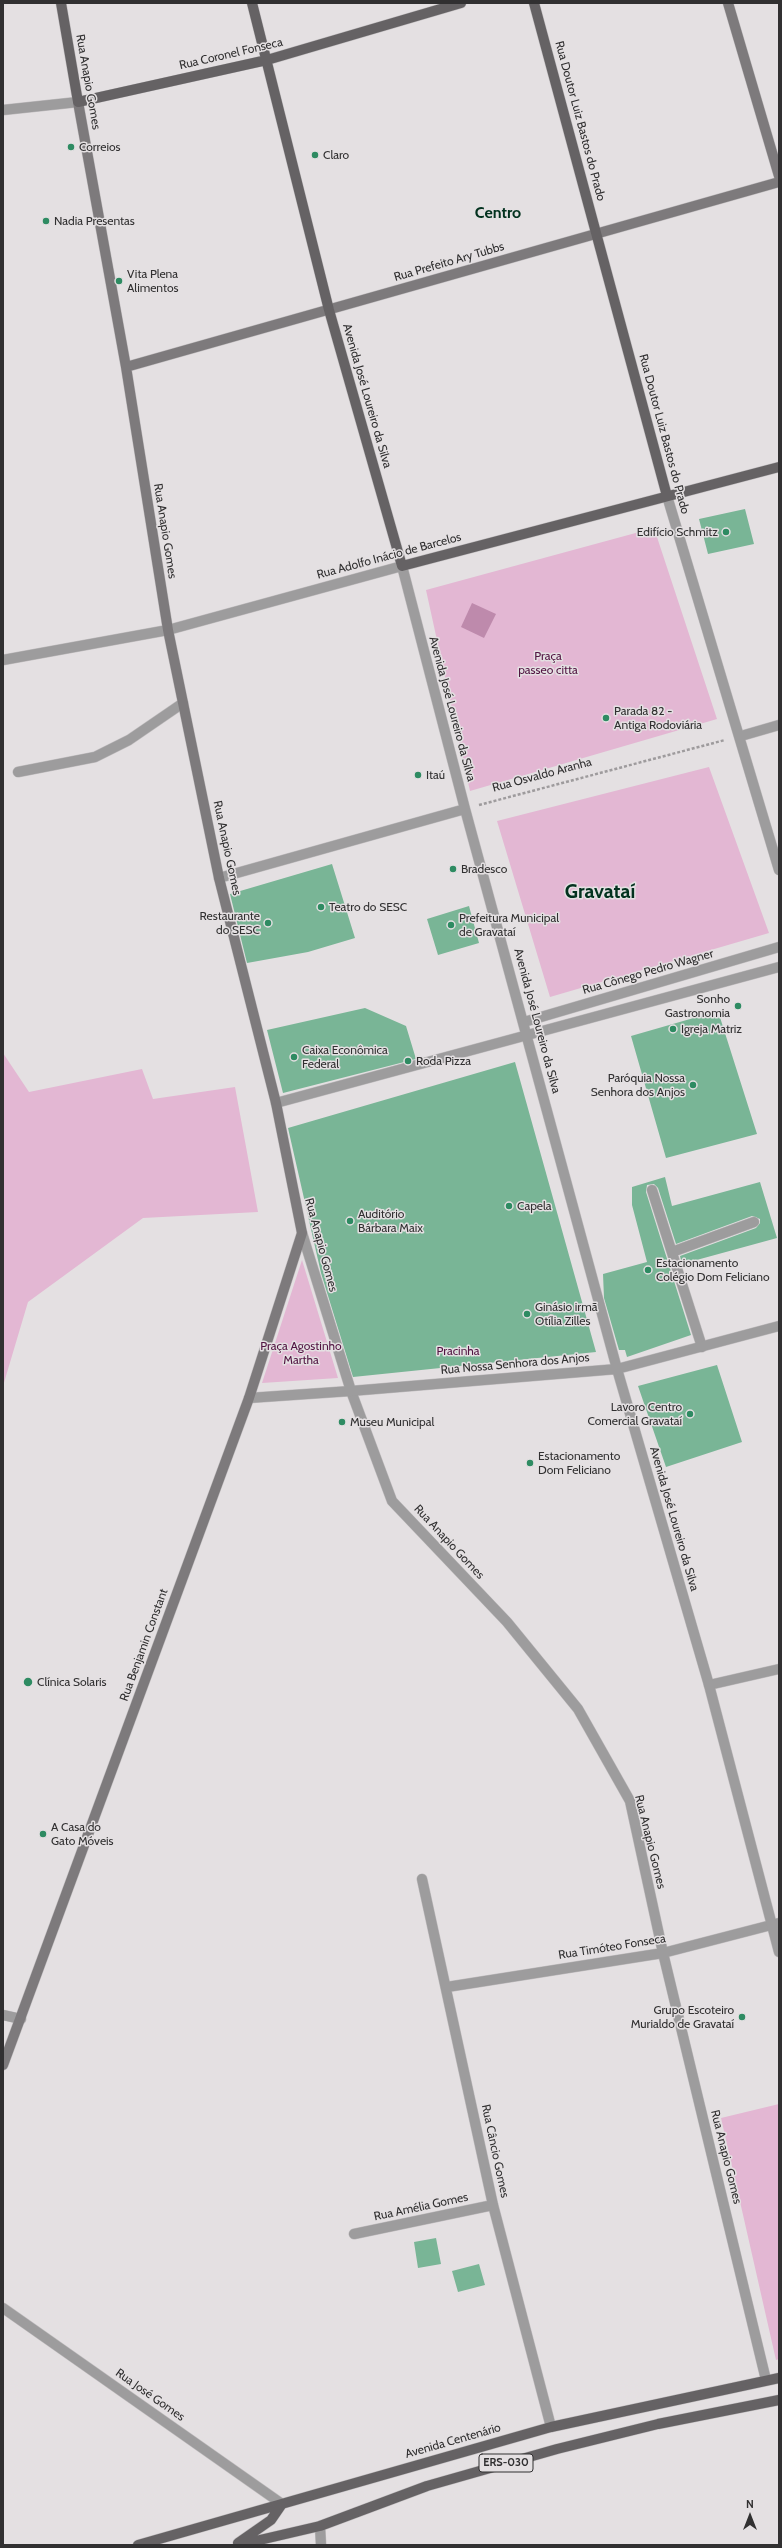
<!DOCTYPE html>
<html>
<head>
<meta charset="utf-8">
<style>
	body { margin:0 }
	#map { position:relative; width:782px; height:2548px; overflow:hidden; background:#e4e0e2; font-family:Cabin,sans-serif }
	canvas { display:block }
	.frame { position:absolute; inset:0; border:4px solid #313031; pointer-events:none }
	.north { position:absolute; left:730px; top:2496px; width:40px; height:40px; -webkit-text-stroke:3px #e4e0e2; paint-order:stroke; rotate:0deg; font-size:11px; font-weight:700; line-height:16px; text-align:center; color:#313031 }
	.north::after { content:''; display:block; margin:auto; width:14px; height:18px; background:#313031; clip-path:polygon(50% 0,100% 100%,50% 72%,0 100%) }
</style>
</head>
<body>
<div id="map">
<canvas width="782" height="2548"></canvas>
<div class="frame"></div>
<div class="north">N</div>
</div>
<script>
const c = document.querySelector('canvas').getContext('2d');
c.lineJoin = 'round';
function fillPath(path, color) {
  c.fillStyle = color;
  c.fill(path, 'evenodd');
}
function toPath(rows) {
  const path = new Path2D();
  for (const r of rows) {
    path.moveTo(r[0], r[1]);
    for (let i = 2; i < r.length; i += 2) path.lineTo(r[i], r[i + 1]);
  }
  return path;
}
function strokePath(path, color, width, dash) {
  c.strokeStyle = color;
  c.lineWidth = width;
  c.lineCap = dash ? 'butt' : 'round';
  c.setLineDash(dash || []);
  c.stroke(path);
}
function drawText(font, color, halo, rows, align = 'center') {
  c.font = font + ' Cabin,sans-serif';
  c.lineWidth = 3;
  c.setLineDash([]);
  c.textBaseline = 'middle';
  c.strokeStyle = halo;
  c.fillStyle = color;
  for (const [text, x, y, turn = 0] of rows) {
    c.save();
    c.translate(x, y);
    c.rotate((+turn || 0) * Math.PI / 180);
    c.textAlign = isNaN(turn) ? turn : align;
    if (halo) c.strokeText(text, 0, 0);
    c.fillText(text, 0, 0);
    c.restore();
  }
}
const green = toPath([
	[654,528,717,719,470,791,426,590],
	[709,767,769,933,550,997,497,821],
	[3,1053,29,1092,142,1069,153,1099,235,1087,258,1212,143,1218,28,1302,3,1386],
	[302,1260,338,1378,262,1383],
	[779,2104,779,2359,776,2360,721,2118]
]);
const water = toPath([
	[472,603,496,614,484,638,461,627]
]);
const building = toPath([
	[745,509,754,544,708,554,699,519],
	[332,864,355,938,308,952,247,963,230,894],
	[469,906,479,943,438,955,427,919],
	[365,1008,406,1026,416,1059,283,1093,267,1030],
	[718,1011,757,1134,666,1158,631,1036],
	[515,1062,596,1352,353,1377,321,1273,288,1128],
	[665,1177,672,1206,760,1182,777,1238,682,1264,680,1256,756,1228,760,1223,760,1219,752,1216,676,1244,658,1188,654,1184,647,1185,646,1192,691,1335,627,1357,625,1350,619,1350,604,1298,603,1274,647,1262,632,1205,632,1187],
	[717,1365,742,1442,666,1467,638,1386],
	[436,2238,441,2264,418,2268,414,2242],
	[479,2264,485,2285,458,2292,452,2271]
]);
const path = toPath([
	[479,805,725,740]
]);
const service = toPath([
	[18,772,95,757,129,740,183,703],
	[524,1022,779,947],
	[276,1103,779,967],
	[652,1190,702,1347],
	[672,1252,754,1222],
	[320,2526,321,2545]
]);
const minor = toPath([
	[351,1391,392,1501,507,1622,578,1709,630,1801,663,1953,766,2380],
	[709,1685,779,1669],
	[422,1879,493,2205,551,2427],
	[447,1987,663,1953,779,1923],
	[3,2015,21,2019],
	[354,2234,493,2205],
	[3,2308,282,2504]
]);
const tertiary = toPath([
	[3,110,78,102],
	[667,496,779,870],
	[3,660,168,630,402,566,465,809,617,1369,709,1685,779,1952],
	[741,736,779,725],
	[219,878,465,809],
	[302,1233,351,1391],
	[249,1398,351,1391,617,1369,779,1326]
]);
const secondary = toPath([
	[728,3,779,176],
	[126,367,779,182],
	[3,2065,249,1398,302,1233,276,1103,219,878,168,630,126,367,78,102]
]);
const primary = toPath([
	[61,3,78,102,267,60,461,3],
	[252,3,329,310,402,566,779,467],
	[534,3,667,496],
	[238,2543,271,2520,282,2504],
	[138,2545,551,2427,779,2378],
	[238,2545,320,2526,427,2486,557,2449,658,2424,779,2400]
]);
const markers = [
	[71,147,4,"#2e8b62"],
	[315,155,4,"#2e8b62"],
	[46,221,4,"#2e8b62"],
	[119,281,4,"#2e8b62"],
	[726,532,4,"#2e8b62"],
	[606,718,4,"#2e8b62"],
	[418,775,4,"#2e8b62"],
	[453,869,4,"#2e8b62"],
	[321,907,4,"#2e8b62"],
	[268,923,4,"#2e8b62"],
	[451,925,4,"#2e8b62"],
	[738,1006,4,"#2e8b62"],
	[673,1029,4,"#2e8b62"],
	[294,1057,4,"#2e8b62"],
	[408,1061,4,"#2e8b62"],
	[693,1085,4,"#2e8b62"],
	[509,1206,4,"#2e8b62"],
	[350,1221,4,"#2e8b62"],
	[648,1270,4,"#2e8b62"],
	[527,1314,4,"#2e8b62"],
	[690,1414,4,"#2e8b62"],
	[342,1422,4,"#2e8b62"],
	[530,1463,4,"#2e8b62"],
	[28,1682,5,"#2e8b62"],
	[43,1834,4,"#2e8b62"],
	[742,2017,4,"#2e8b62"]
];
const shields = [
	[506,2463,54]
];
const shieldNames = [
	["ERS-030",506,2463]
];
const streetNames = [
	["Rua Coronel Fonseca",231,54,-13],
	["Rua Anapio Gomes",88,82,80],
	["Rua Doutor Luiz Bastos do Prado",580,121,75],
	["Rua Prefeito Ary Tubbs",449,262,-16],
	["Avenida José Loureiro da Silva",367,396,74],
	["Rua Doutor Luiz Bastos do Prado",664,434,75],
	["Rua Anapio Gomes",165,531,81],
	["Rua Adolfo Inácio de Barcelos",389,556,-15],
	["Avenida José Loureiro da Silva",452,709,75],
	["Rua Osvaldo Aranha",542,775,-15],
	["Rua Anapio Gomes",227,848,78],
	["Rua Cônego Pedro Wagner",648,972,-16],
	["Avenida José Loureiro da Silva",537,1021,75],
	["Rua Anapio Gomes",321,1245,75],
	["Rua Nossa Senhora dos Anjos",515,1364,-5],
	["Avenida José Loureiro da Silva",674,1519,74],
	["Rua Anapio Gomes",449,1542,47],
	["Rua Benjamin Constant",144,1645,-70],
	["Rua Anapio Gomes",650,1842,76],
	["Rua Timóteo Fonseca",612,1947,-9],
	["Rua Câncio Gomes",495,2151,78],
	["Rua Anapio Gomes",726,2157,76],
	["Rua Amélia Gomes",421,2207,-12],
	["Rua José Gomes",150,2395,35],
	["Avenida Centenário",453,2441,-16]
];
const poiNames = [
	["Correios",79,147],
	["Claro",323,155],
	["Nadia Presentas",54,221],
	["Vita Plena",127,274],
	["Alimentos",127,288],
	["Edifício Schmitz",718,532,"right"],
	["Parada 82 -",614,711],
	["Antiga Rodoviária",614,725],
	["Itaú",426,775],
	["Bradesco",461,869],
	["Teatro do SESC",329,907],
	["Restaurante",260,916,"right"],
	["do SESC",260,930,"right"],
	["Prefeitura Municipal",459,918],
	["de Gravataí",459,932],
	["Sonho",730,999,"right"],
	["Gastronomia",730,1013,"right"],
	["Igreja Matriz",681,1029],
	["Caixa Econômica",302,1050],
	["Federal",302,1064],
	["Roda Pizza",416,1061],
	["Paróquia Nossa",685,1078,"right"],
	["Senhora dos Anjos",685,1092,"right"],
	["Capela",517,1206],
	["Auditório",358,1214],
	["Bárbara Maix",358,1228],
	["Estacionamento",656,1263],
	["Colégio Dom Feliciano",656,1277],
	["Ginásio irmã",535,1307],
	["Otília Zilles",535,1321],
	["Lavoro Centro",682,1407,"right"],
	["Comercial Gravataí",682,1421,"right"],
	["Museu Municipal",350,1422],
	["Estacionamento",538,1456],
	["Dom Feliciano",538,1470],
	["Clínica Solaris",37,1682],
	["A Casa do",51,1827],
	["Gato Móveis",51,1841],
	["Grupo Escoteiro",734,2010,"right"],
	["Murialdo de Gravataí",734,2024,"right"]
];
const parkNames = [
	["Praça",548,656],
	["passeo citta",548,670],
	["Praça Agostinho",301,1346],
	["Martha",301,1360],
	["Pracinha",458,1351]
];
const districtNames = [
	["Centro",498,213]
];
const townNames = [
	["Gravataí",600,892]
];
fillPath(green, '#e3b7d3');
fillPath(water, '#be8aac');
fillPath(building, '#79b596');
strokePath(service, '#c0bdbf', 11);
strokePath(minor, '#c0bdbf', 11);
strokePath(tertiary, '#c0bdbf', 11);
strokePath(secondary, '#c0bdbf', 11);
strokePath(primary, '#c0bdbf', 11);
strokePath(path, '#9e9b9d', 2.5, [3, 2]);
strokePath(service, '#9d9c9d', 10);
strokePath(minor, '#9d9c9d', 10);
strokePath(tertiary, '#9d9c9d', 10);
strokePath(secondary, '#7d7a7c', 10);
strokePath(primary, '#656264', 10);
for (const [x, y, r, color] of markers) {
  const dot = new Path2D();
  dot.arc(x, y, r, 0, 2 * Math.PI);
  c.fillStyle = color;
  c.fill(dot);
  strokePath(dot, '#e4e0e2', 1.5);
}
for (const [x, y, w] of shields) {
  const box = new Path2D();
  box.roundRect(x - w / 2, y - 9, w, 18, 3);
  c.fillStyle = '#e4e0e2';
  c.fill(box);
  strokePath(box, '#313031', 1);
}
drawText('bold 11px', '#313031', null, shieldNames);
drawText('12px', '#313031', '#e4e0e2', streetNames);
drawText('12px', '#313031', '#e4e0e2', poiNames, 'left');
drawText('12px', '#521442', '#e4e0e2', parkNames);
drawText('bold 16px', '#03321f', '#e4e0e2', districtNames);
drawText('bold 20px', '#03321f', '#e4e0e2', townNames);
</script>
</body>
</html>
